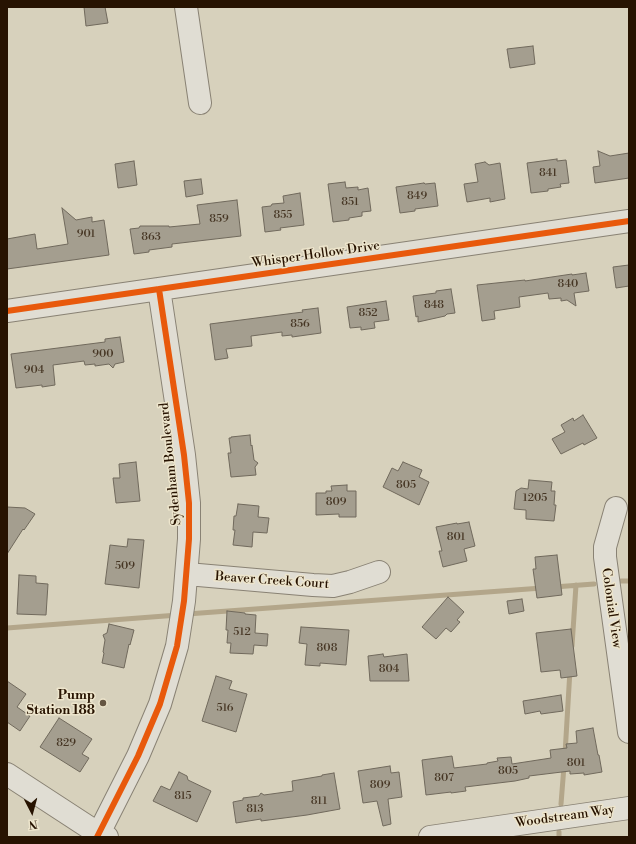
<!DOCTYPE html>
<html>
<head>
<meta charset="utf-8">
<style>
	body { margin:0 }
	#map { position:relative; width:636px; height:844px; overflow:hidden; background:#d7d1bc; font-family:"Libre Bodoni",serif }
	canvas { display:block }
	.frame { position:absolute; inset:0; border:8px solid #271301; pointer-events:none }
	.north { position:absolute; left:12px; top:792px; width:40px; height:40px; -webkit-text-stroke:3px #ede5cc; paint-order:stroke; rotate:174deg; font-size:11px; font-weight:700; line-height:16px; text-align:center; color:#271301 }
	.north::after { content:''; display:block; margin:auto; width:14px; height:18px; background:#271301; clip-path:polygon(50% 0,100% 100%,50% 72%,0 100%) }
</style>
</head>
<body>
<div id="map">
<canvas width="636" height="844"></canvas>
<div class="frame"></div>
<div class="north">N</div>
</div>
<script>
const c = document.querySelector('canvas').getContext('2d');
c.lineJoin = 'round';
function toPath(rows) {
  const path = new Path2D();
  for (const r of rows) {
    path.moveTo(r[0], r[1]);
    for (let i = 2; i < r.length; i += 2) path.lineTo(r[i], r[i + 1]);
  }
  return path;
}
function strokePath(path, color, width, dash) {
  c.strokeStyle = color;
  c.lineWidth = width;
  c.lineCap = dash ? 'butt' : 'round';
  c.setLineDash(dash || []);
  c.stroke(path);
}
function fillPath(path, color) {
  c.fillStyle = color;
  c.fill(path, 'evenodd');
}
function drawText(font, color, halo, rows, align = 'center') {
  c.font = font + ' "Libre Bodoni",serif';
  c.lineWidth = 3;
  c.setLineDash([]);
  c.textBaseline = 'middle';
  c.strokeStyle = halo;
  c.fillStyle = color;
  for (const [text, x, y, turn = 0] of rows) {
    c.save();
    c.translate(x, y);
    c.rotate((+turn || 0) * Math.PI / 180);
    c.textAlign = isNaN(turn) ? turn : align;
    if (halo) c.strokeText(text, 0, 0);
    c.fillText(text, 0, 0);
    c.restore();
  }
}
const stream = toPath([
	[621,581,629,581],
	[554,587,594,584],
	[187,614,542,588],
	[7,628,178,615],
	[572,646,576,585],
	[565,754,570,670],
	[561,804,564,766],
	[559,837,559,832]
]);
const building = toPath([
	[84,7,105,7,108,23,86,26,84,7],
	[533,46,535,64,510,68,507,49,533,46],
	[598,151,610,156,629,153,629,178,595,183,593,167,600,166,598,151],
	[557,159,557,161,566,160,569,183,560,184,561,187,548,189,548,191,531,193,527,163,557,159],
	[134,161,137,185,118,188,115,164,134,161],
	[485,162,489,165,500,163,505,199,490,202,490,198,467,202,464,184,478,182,475,164,485,162],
	[201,179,203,194,186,197,184,181,201,179],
	[345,182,346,188,358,187,358,190,368,188,371,211,362,212,362,216,349,218,349,220,333,222,328,184,345,182],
	[424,183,425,184,435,183,438,206,415,209,415,211,400,213,396,187,424,183],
	[300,193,304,225,280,228,281,230,265,232,262,207,271,206,272,204,284,203,283,196,300,193],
	[237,200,241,236,172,244,172,247,149,250,149,252,134,254,130,229,139,228,140,226,169,226,169,227,200,224,197,205,237,200],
	[62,208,76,220,92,217,92,222,104,220,109,255,7,269,7,239,35,234,37,249,68,244,62,208],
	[629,265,629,286,616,288,613,267,629,265],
	[586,273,589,291,574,293,576,306,567,300,561,301,561,298,549,299,548,293,519,297,520,307,494,311,495,319,482,321,477,285,525,280,525,281,572,274,572,275,586,273],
	[451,289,455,313,447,314,445,316,418,322,418,316,416,317,413,296,436,293,436,291,451,289],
	[386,301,389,320,374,322,375,328,361,330,361,327,350,328,347,307,386,301],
	[318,308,321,333,292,337,292,335,282,336,282,332,251,336,252,346,226,349,228,358,215,360,210,324,303,312,302,310,318,308],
	[120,337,124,362,115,364,113,368,109,364,95,366,95,364,85,365,84,361,53,365,55,385,42,387,42,385,16,388,11,354,105,342,105,339,120,337],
	[583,415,597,438,584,445,583,443,561,454,552,439,565,432,561,425,573,418,574,421,583,415],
	[250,435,251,446,252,445,254,460,258,463,255,467,256,475,231,477,228,453,231,453,229,438,231,438,231,437,250,435],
	[136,462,140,501,116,503,113,478,120,478,119,464,136,462],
	[403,462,422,470,419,477,429,482,419,505,383,487,392,468,398,471,403,462],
	[529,480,552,482,551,491,555,491,554,505,556,505,554,521,526,519,526,510,514,509,516,491,521,488,528,489,529,480],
	[347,485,347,491,356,491,356,517,339,517,339,514,316,515,316,493,326,493,326,491,332,491,331,486,347,485],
	[238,504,259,506,258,517,269,518,267,533,253,532,252,547,233,545,235,530,233,530,234,516,236,516,238,504],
	[7,507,25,508,35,514,24,530,23,529,7,554,7,507],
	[469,522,475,546,464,549,467,561,443,567,439,551,442,551,436,527,457,523,457,524,469,522],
	[128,539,144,540,139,588,105,584,110,545,127,547,128,539],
	[557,555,562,595,537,598,533,569,536,569,535,557,557,555],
	[19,575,36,576,36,583,48,584,46,615,17,614,19,575],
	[448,597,464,612,457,620,460,622,451,632,446,628,436,639,422,627,448,597],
	[522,599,524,611,509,614,507,601,522,599],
	[227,611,245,613,245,614,256,615,255,633,268,634,267,646,254,645,253,654,230,653,231,643,227,643,228,630,226,630,227,611],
	[109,624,134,630,130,645,129,644,124,668,102,663,104,653,103,652,105,640,103,635,107,633,109,624],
	[301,627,349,630,346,665,320,663,320,666,305,665,307,644,299,643,301,627],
	[571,629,577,676,561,678,560,670,541,672,536,633,571,629],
	[383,654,384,657,407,654,409,681,370,681,368,656,383,654],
	[216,676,232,681,229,689,247,694,236,732,202,721,216,676],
	[7,681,26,694,17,707,30,716,20,731,7,722,7,681],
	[561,695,563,711,541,714,540,711,525,714,523,701,561,695],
	[59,718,92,739,82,754,89,758,80,772,40,747,59,718],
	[593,728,598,755,599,755,602,772,584,775,584,773,570,774,570,771,529,776,529,778,515,781,465,787,466,791,451,793,451,792,426,795,422,760,452,756,454,768,487,764,487,763,498,761,497,758,511,757,512,764,551,758,550,750,567,748,566,744,577,743,576,731,593,728],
	[390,766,391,773,399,772,402,797,388,799,391,824,383,826,377,801,363,803,358,771,390,766],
	[179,772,187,776,188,780,211,791,197,822,153,801,161,786,170,790,179,772],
	[334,773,340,809,307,815,261,821,261,819,236,823,233,802,243,800,243,798,259,796,261,793,264,795,293,791,292,781,322,776,322,775,334,773]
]);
const minor = toPath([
	[186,7,200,103],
	[7,311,629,221],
	[616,508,605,547,605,557,629,732],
	[187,574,313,585,333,586,350,582,379,572],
	[7,774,99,834,107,837],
	[97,837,138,756,160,704,177,646,184,601,189,539,189,503,184,455,159,289],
	[430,837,629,808]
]);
const cycleway = toPath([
	[7,311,629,221],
	[97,837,138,756,160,704,177,646,184,601,189,539,189,503,184,455,159,289]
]);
const markers = [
	[103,703,4,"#655642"]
];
const numberNames = [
	["841",548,173],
	["849",417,196],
	["851",350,202],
	["855",283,215],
	["859",219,219],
	["901",86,234],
	["863",151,237],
	["840",568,284],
	["848",434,305],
	["852",368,313],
	["856",300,324],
	["900",103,354],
	["904",34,370],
	["805",406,485],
	["1205",535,498],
	["809",336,502],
	["801",456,537],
	["509",125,566],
	["512",242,632],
	["808",327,648],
	["804",389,669],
	["516",225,708],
	["829",66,743],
	["801",576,763],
	["805",508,771],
	["807",444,778],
	["809",380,785],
	["815",183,796],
	["811",319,801],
	["813",255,809]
];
const streetNames = [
	["Whisper Hollow Drive",316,255,-8],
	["Sydenham Boulevard",171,464,-96],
	["Beaver Creek Court",272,581,4],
	["Colonial View",611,608,82],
	["Woodstream Way",565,817,-8]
];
const poiNames = [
	["Pump",95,696],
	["Station 188",95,711]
];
strokePath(stream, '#b3a68a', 5);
fillPath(building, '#a49e8f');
strokePath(building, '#70695c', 1);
strokePath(minor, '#898274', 24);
strokePath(minor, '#e0ddd3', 22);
strokePath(cycleway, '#e8590c', 6);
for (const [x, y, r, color] of markers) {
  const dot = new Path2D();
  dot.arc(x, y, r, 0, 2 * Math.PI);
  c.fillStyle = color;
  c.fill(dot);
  strokePath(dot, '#ede5cc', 1.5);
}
drawText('11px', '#463624', null, numberNames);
drawText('13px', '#271301', '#ede5cc', streetNames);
drawText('bold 13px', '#271301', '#ede5cc', poiNames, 'right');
</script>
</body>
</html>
